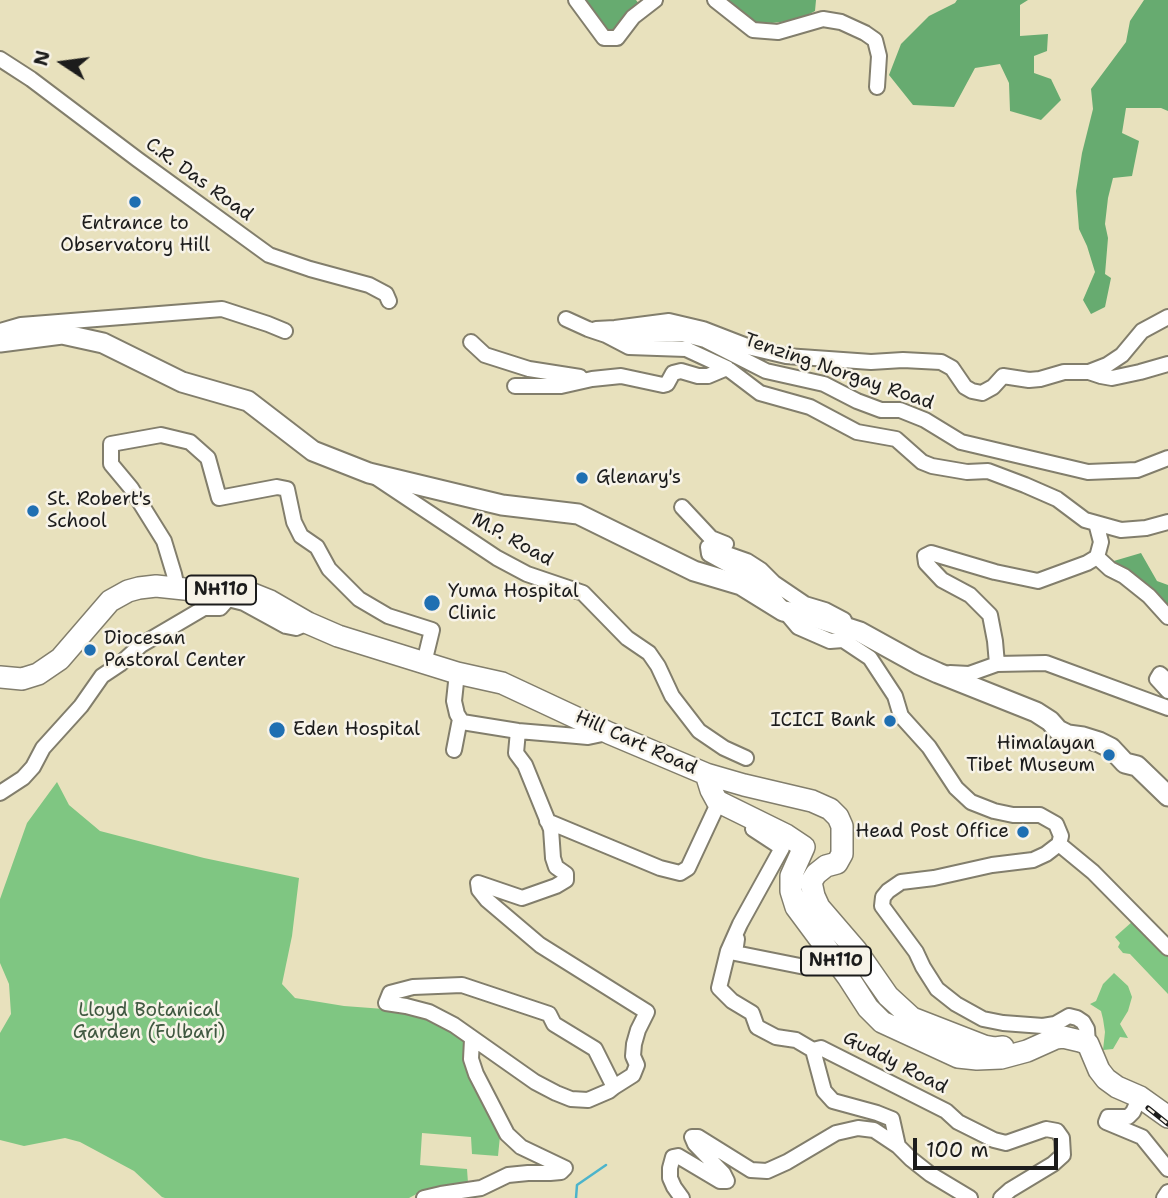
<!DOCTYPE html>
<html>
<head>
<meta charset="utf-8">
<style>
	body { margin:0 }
	#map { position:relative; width:1168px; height:1198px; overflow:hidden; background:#e8e1bd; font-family:"Shantell Sans",sans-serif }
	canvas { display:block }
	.north { position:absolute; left:28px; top:28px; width:70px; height:70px; -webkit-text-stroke:5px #f7f3e8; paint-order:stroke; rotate:283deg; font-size:19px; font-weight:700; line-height:28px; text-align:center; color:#1c1c1c }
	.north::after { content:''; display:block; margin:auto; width:24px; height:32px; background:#1c1c1c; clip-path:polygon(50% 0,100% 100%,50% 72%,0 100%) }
	.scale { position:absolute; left:913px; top:1138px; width:145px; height:32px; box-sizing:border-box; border:4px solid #1c1c1c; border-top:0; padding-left:9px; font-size:21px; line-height:24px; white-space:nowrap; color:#1c1c1c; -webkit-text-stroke:5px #f7f3e8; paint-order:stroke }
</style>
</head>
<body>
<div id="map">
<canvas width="1168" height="1198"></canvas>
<div class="north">N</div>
<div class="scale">100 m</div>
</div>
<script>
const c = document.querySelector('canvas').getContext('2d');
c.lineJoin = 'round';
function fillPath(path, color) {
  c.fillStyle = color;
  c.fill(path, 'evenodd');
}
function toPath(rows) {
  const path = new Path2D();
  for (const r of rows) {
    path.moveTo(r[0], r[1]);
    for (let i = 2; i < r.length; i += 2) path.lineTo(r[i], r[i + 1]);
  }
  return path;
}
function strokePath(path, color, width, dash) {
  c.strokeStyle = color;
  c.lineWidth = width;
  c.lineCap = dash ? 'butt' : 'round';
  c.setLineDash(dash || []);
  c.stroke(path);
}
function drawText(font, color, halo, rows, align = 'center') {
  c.font = font + ' "Shantell Sans",sans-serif';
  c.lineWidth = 5;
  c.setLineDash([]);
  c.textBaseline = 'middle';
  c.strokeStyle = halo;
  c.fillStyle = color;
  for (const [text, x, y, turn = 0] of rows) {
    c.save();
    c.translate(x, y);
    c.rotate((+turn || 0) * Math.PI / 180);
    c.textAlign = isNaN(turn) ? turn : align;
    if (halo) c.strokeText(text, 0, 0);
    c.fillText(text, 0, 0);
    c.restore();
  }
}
const green = toPath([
	[57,782,69,805,100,831,204,858,299,878,292,936,282,984,295,998,344,1006,384,1009,432,1018,465,1041,468,1071,500,1136,498,1156,472,1154,471,1137,422,1133,420,1165,467,1169,468,1183,426,1189,409,1198,165,1198,162,1197,134,1171,80,1142,65,1138,24,1146,0,1140,0,1033,11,1014,9,984,0,963,0,899,27,823],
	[1133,921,1168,955,1168,994,1130,954,1123,953,1118,947,1120,943,1115,937],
	[1114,973,1128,986,1132,997,1128,1011,1120,1024,1128,1038,1120,1037,1113,1049,1103,1050,1105,1032,1103,1019,1101,1011,1090,1004,1096,1001,1103,984]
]);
const forest = toPath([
	[584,0,636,0,640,5,616,33,605,33],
	[725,0,816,0,815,11,798,20,772,23,751,22],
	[957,0,1028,0,1020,5,1020,36,1048,34,1047,51,1034,56,1034,73,1051,79,1061,100,1041,120,1010,111,1009,83,1000,64,975,68,954,107,913,105,889,75,901,44,929,16,955,3],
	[1144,0,1168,0,1168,111,1161,108,1126,108,1122,133,1139,141,1132,176,1113,178,1108,198,1105,224,1108,238,1105,274,1111,278,1105,307,1091,314,1083,300,1095,272,1087,246,1079,229,1076,191,1082,153,1093,109,1091,89,1126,42,1130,21],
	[1141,553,1157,581,1168,585,1168,613,1107,563]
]);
const stream = toPath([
	[576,1198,577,1185,606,1165]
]);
const minor = toPath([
	[576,0,604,38,617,38,633,17,655,0],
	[715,0,753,30,778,32,823,19,841,22,865,33,875,40,879,56,877,87],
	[0,59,31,79,137,159,269,255,310,269,369,285,386,294,389,301],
	[566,319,588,329,606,335,629,347,686,349,727,368,760,393,810,407,857,432,896,439,922,462,932,466,967,472,988,471,1025,485,1057,499,1085,520,1121,530,1146,528,1168,522],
	[596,329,615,328,669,321,703,329,752,348,786,356,871,362,903,360,941,362,952,368,965,387,972,391,982,393,993,387,1003,376,1029,380,1040,379,1064,372,1089,372,1107,365,1122,355,1142,331,1168,317],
	[0,331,21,325,222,309,268,324,285,331],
	[621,335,682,334,705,340,766,371,824,384,857,401,881,410,900,410,925,420,961,442,1088,472,1137,470,1168,458],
	[471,342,485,355,529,369,580,377],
	[1089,372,1101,376,1112,378,1140,372,1168,364],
	[515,386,561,386,592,379,621,376,663,385,667,384,673,373,681,371,698,376,708,376,727,368],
	[377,478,497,558,527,574,583,593,627,638,649,653,658,666,672,696,699,731,724,748,746,758],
	[682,507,711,538,726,544],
	[1096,523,1101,542,1097,557],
	[708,547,709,554,740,571,766,589,798,627,830,641,843,640,870,658,895,696,901,716,929,747,956,788,971,802,994,811,1013,815,1040,815,1056,824,1061,836,1059,844,1046,854,1033,860,992,865,934,878,901,882,888,891,883,897,882,906,916,952,923,967,937,989,956,1004,983,1019,1003,1023,1043,1026,1055,1024,1069,1016,1077,1018,1083,1022,1087,1029,1088,1044],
	[713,549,747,561,761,570,774,583,805,604,825,610,844,620],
	[177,588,174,574,164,541,131,488,111,464,111,444,161,435,190,442,208,458,219,498,277,487,287,489,294,522,301,536,317,547,329,569,359,599,388,616,432,630,424,663],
	[997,664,1046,663,1168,708],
	[457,673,454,701,457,714,462,722,518,731,577,736,588,737,607,733],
	[950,673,969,674,997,664,995,641,990,615,970,595,942,580,926,563,925,556,931,553,995,572,1038,581,1087,563,1097,557,1110,569,1124,576,1149,596,1168,617],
	[1168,681,1160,674,1157,679,1168,691],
	[518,731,516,753,525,765,551,829,553,858,556,867,566,874,566,880,556,886,522,898,478,883,479,890,487,900,540,945,647,1012,638,1030,634,1044,633,1056,637,1065,633,1075,614,1087,609,1091,588,1100,571,1099,556,1093,535,1082,454,1025,429,1012,406,1006,386,1003,390,993,413,987,462,985,549,1014,554,1024,595,1049,614,1087],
	[454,750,460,719],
	[0,793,23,778,33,767,43,748,81,706,102,676,120,664,141,645,204,608,220,608,228,599,244,603,286,626,296,628,308,623],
	[547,821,660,868,680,873,688,868,716,808],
	[753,829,782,848,740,924,728,951,719,988,732,1001,752,1013,757,1027,776,1037,796,1040,813,1050,824,1091,833,1101,877,1113,892,1119,898,1146],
	[1059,844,1093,872,1168,948],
	[737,939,735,953,805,967],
	[813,1050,821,1048,946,1111,958,1122,994,1140,1006,1143,1046,1129,1057,1131,1062,1138,1063,1155,1053,1164,1010,1190,1001,1198],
	[1140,1097,1133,1112,1128,1117,1108,1117,1106,1122,1142,1137,1168,1169],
	[424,1198,441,1194,481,1188,508,1175,528,1173,550,1173,561,1172,565,1168,521,1147,507,1134,476,1074,471,1059,472,1039],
	[682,1198,674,1187,670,1178,670,1168,673,1157,678,1156,720,1181,727,1181,723,1173,695,1144,692,1137,698,1137,751,1170,767,1171,787,1162,836,1133,858,1128,874,1130,898,1146,911,1159,930,1174,970,1198],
	[1164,1198,1168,1192]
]);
const major = toPath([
	[0,342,62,334,103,343,182,382,248,401,313,451,369,473,502,505,578,514,694,571,741,585,783,611,804,614,860,632,918,664,938,673,1036,712,1050,721,1058,730,1068,735,1083,737,1099,742,1111,748,1125,763,1137,766,1168,796]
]);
const highway = toPath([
	[0,677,22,679,38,674,60,659,110,601,128,591,139,588,156,586,194,590,231,590,250,593,270,601,308,623,338,636,457,673,502,683,609,733,706,774,711,790,717,801,786,835,804,847,791,876,791,891,796,907,848,977,868,1008,882,1022,958,1057,977,1059,1001,1058,1027,1051,1056,1038,1063,1037,1080,1041,1088,1044,1099,1070,1106,1079,1117,1087,1140,1097,1168,1117],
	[706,774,744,785,812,801,830,809,838,817,842,826,842,854,837,863,826,866,816,874,811,882,814,896,819,907,856,950,888,996,912,1018,984,1046,995,1048,1003,1047]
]);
const rail = toPath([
	[1148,1108,1168,1124]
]);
const markers = [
	[135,202,7,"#1f6fb2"],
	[582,478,7,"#1f6fb2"],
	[33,511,7,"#1f6fb2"],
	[432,603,9,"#1f6fb2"],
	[90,650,7,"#1f6fb2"],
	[890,721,7,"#1f6fb2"],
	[277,730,9,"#1f6fb2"],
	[1109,755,7,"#1f6fb2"],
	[1023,832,7,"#1f6fb2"]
];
const shields = [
	[221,590,70],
	[836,961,70]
];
const shieldNames = [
	["NH110",221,590],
	["NH110",836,961]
];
const streetNames = [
	["C.R. Das Road",199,180,36],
	["Tenzing Norgay Road",839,372,19],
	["M.P. Road",512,540,29],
	["Hill Cart Road",636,743,24],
	["Guddy Road",895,1063,27]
];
const poiNames = [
	["Entrance to",135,224,"center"],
	["Observatory Hill",135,246,"center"],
	["Glenary's",596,478],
	["St. Robert's",47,500],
	["School",47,522],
	["Yuma Hospital",448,592],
	["Clinic",448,614],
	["Diocesan",104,639],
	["Pastoral Center",104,661],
	["ICICI Bank",876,721,"right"],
	["Eden Hospital",293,730],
	["Himalayan",1095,744,"right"],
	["Tibet Museum",1095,766,"right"],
	["Head Post Office",1009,832,"right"]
];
const parkNames = [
	["Lloyd Botanical",149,1011],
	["Garden (Fulbari)",149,1033]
];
fillPath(green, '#7fc682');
fillPath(forest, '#67ab70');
strokePath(stream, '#4cb4cb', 2.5);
strokePath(minor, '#827e6c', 18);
strokePath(major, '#827e6c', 23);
strokePath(highway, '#827e6c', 24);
strokePath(minor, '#fff', 14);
strokePath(major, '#fff', 19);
strokePath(highway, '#fff', 21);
strokePath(rail, '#1c1c1c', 5);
strokePath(rail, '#f7f3e8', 2.5, [8]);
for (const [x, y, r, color] of markers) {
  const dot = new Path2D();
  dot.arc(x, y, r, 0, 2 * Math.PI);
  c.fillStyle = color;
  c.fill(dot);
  strokePath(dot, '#f7f3e8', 2.5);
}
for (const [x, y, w] of shields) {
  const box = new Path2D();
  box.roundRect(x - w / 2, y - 14.5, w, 29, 5);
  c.fillStyle = '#f7f3e8';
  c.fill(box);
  strokePath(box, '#1c1c1c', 2);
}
drawText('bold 18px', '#1c1c1c', null, shieldNames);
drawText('19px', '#1c1c1c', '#f7f3e8', streetNames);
drawText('19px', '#1c1c1c', '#f7f3e8', poiNames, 'left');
drawText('19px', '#3f5840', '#f7f3e8', parkNames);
</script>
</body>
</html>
